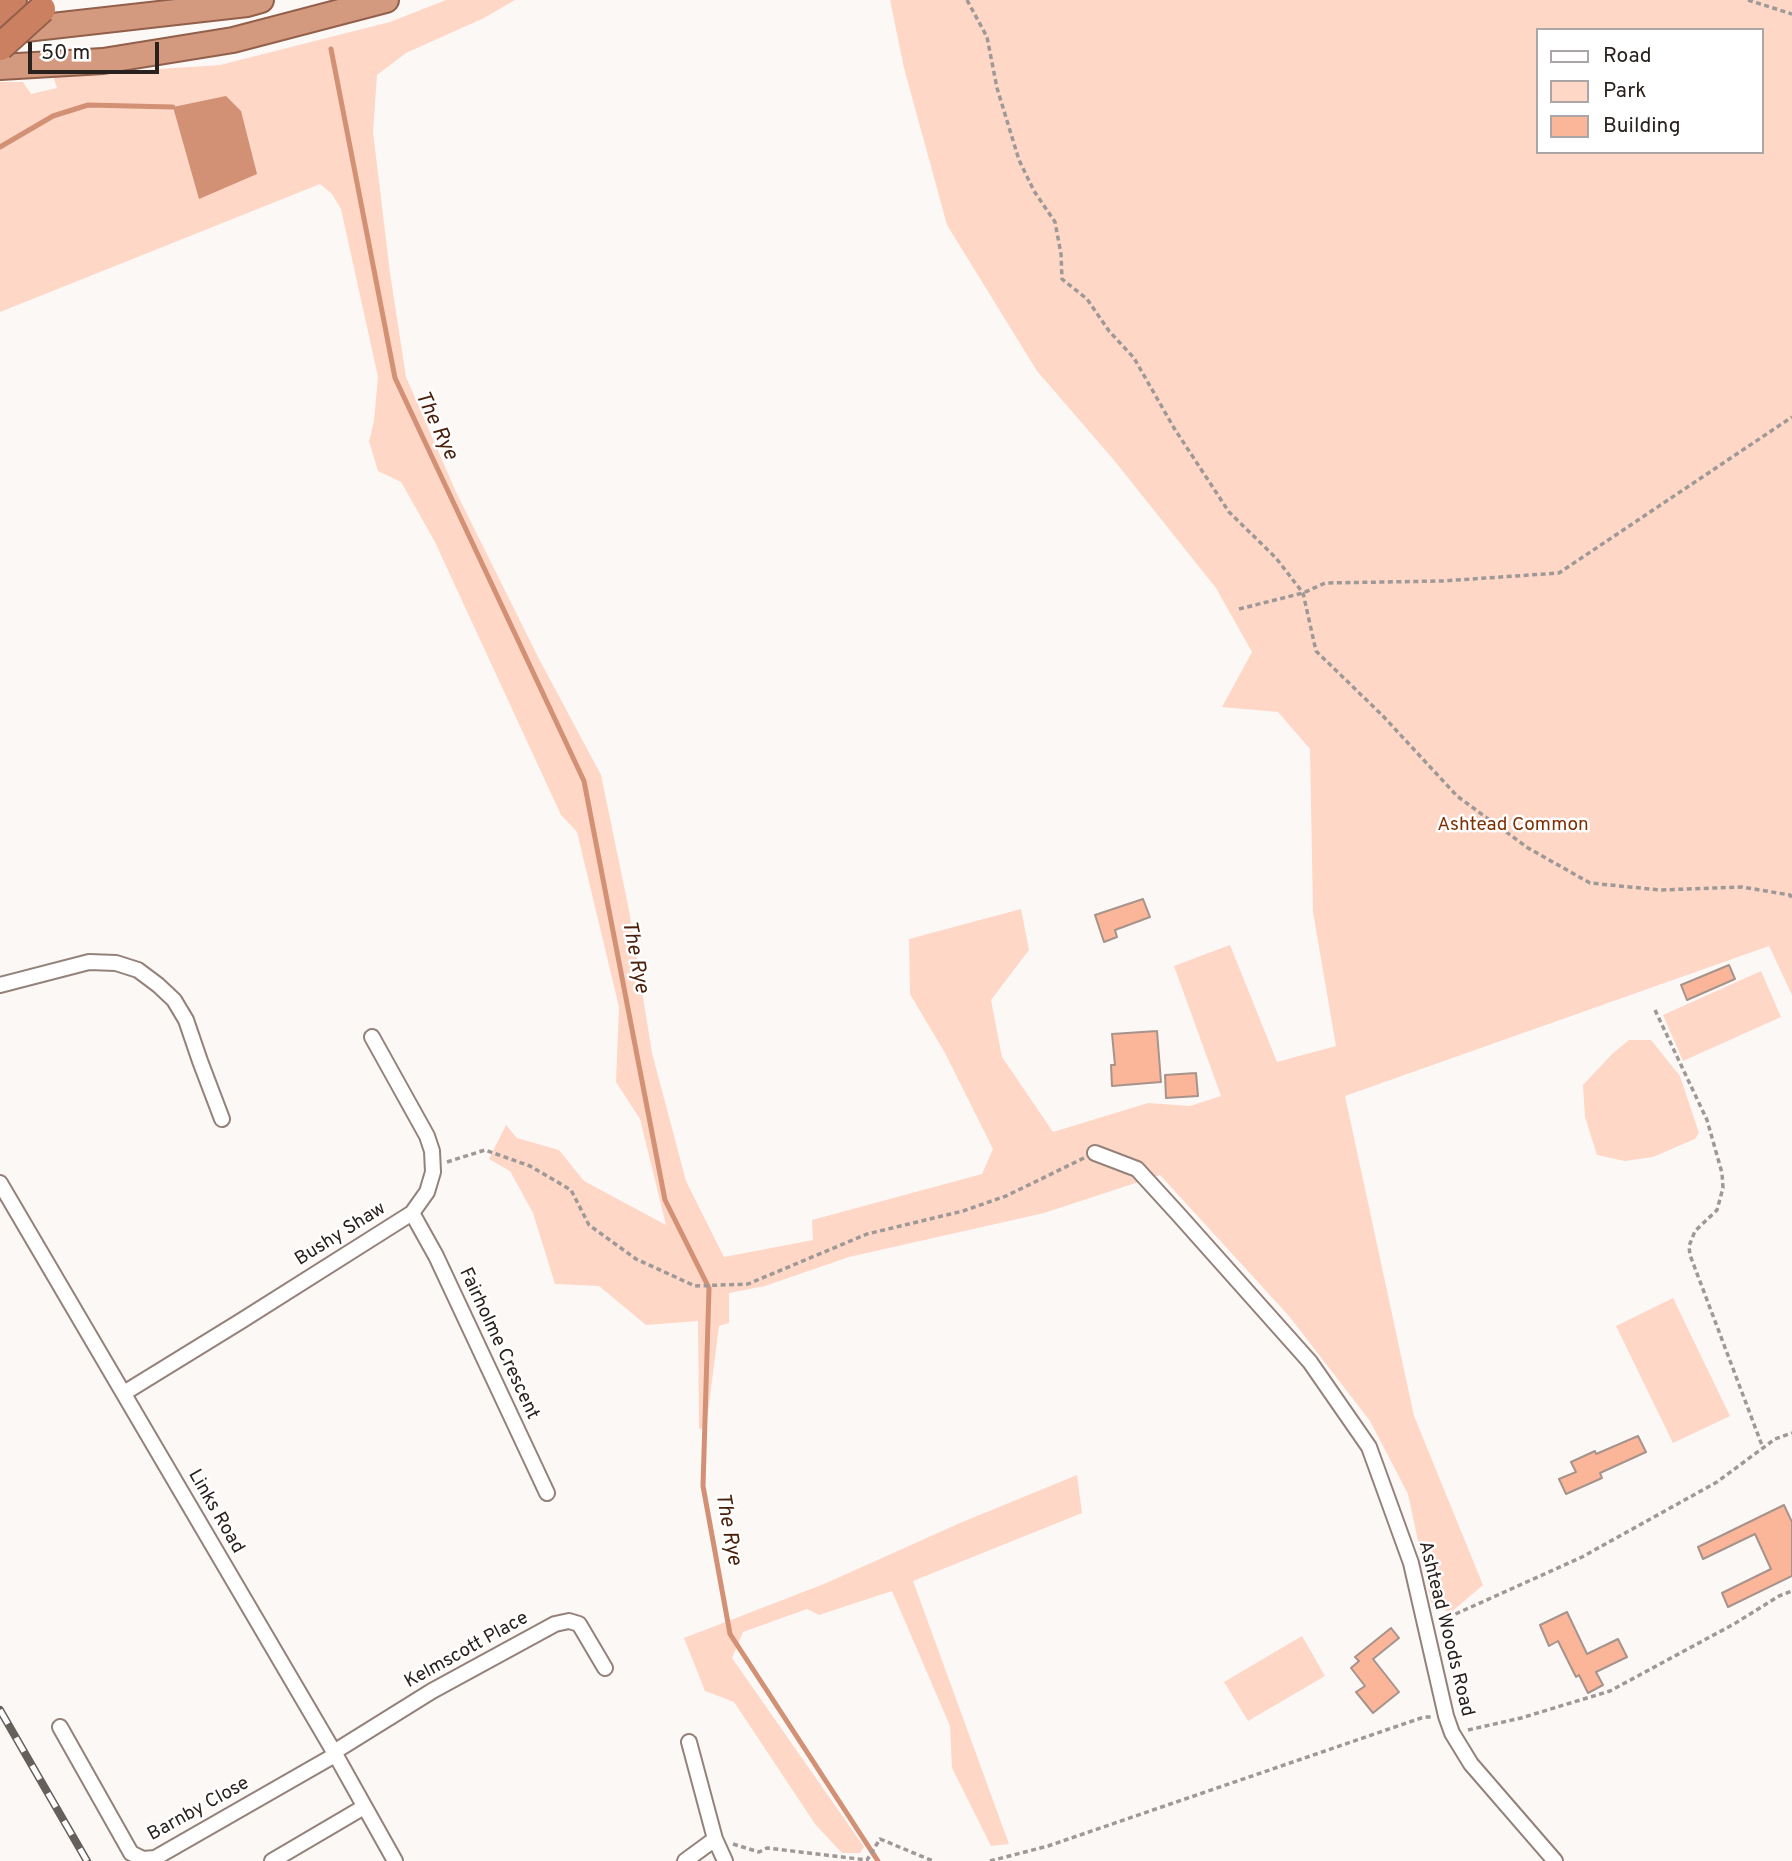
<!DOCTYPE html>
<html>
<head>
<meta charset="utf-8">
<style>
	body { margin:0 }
	#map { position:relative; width:1792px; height:1861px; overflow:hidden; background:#fcf8f6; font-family:Overpass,sans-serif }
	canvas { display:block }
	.legend { position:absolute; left:1536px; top:28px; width:228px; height:126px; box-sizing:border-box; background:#fff; border:2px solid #a9a6a5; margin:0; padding:9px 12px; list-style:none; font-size:21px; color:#28211e }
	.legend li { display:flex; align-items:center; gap:14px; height:35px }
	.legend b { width:35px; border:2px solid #a9a6a5 }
	.scale { position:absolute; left:28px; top:42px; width:131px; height:32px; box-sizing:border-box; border:4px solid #28211e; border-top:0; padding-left:9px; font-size:21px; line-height:24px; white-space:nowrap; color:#28211e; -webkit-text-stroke:5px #fff; paint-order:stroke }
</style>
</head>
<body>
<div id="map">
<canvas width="1792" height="1861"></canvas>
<ul class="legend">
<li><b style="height:9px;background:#fff"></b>Road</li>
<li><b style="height:19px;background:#fed7c7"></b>Park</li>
<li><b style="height:19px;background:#fbb69a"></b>Building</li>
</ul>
<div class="scale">50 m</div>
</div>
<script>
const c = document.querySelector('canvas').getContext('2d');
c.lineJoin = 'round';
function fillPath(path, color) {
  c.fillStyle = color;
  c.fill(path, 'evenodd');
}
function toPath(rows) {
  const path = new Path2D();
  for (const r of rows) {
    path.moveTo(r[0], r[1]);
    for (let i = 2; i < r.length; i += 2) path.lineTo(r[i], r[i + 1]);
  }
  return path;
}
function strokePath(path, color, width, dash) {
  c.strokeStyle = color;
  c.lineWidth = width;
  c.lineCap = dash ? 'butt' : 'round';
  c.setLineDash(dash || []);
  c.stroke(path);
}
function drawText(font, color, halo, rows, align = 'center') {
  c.font = font + ' Overpass,sans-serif';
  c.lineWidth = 5;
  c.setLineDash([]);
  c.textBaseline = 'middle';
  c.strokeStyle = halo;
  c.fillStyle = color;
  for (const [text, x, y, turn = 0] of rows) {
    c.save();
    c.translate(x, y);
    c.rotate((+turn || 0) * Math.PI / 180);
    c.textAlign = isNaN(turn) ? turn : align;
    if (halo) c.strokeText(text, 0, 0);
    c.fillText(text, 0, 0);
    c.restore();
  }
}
const green = toPath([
	[446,0,515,0,484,18,406,53,377,75,373,132,390,273,406,377,456,492,538,657,601,775,629,910,652,1053,686,1181,724,1257,813,1240,812,1220,982,1174,993,1149,945,1053,910,994,909,939,1021,909,1029,950,991,1000,1002,1057,1053,1132,1148,1103,1190,1106,1221,1096,1174,966,1230,945,1277,1062,1336,1046,1313,912,1310,749,1278,712,1222,707,1252,652,1216,588,1113,459,1037,371,947,225,904,68,890,0,1792,0,1792,995,1769,946,1345,1096,1414,1416,1483,1585,1450,1613,1431,1602,1408,1494,1370,1421,1289,1316,1160,1175,1044,1213,849,1257,765,1286,729,1293,729,1323,719,1326,706,1428,699,1429,698,1321,646,1325,599,1286,555,1284,533,1213,510,1171,489,1159,506,1125,517,1138,559,1150,584,1181,666,1225,640,1119,616,1082,619,1007,577,832,561,815,434,540,401,482,378,471,369,441,374,421,378,377,341,209,332,194,320,184,0,312,0,82,23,82,31,94,57,88,53,76,220,65,390,22],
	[1538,30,1762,30,1762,152,1538,152],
	[1761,971,1781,1017,1683,1061,1663,1015],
	[1629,1040,1651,1040,1680,1076,1699,1133,1695,1139,1653,1157,1625,1161,1597,1155,1585,1117,1583,1085,1612,1054],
	[1673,1298,1730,1416,1673,1443,1616,1326],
	[1077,1475,1082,1513,913,1581,1009,1844,991,1846,952,1768,950,1726,892,1591,819,1615,807,1609,743,1632,732,1658,864,1847,860,1853,842,1853,815,1824,734,1702,705,1691,684,1638,824,1584,960,1523],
	[1302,1636,1325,1676,1248,1721,1224,1682]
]);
const water = toPath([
	[226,96,241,111,257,174,199,199,173,107]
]);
const stream = toPath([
	[331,49,395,378,584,781,665,1200,709,1288,703,1486,730,1634,878,1861],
	[0,147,53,116,88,105,173,107]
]);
const building = toPath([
	[1143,899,1150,917,1115,930,1117,937,1104,942,1095,915,1143,899],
	[1729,965,1735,979,1687,1000,1681,985,1729,965],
	[1157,1031,1161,1082,1112,1086,1111,1065,1115,1065,1112,1034,1157,1031],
	[1196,1073,1198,1096,1166,1098,1165,1075,1196,1073],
	[1638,1436,1646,1452,1600,1473,1602,1478,1566,1494,1559,1479,1576,1472,1571,1462,1595,1451,1596,1454,1638,1436],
	[1784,1505,1792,1522,1792,1576,1728,1607,1722,1593,1771,1569,1755,1534,1703,1559,1698,1547,1784,1505],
	[1567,1612,1587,1654,1618,1639,1627,1657,1596,1672,1603,1685,1588,1693,1579,1675,1576,1677,1558,1641,1549,1646,1540,1625,1567,1612],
	[1391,1628,1399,1638,1373,1659,1399,1692,1373,1713,1356,1692,1365,1686,1351,1668,1359,1661,1355,1657,1391,1628]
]);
const path = toPath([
	[967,0,987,37,997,88,1019,160,1034,191,1055,222,1061,254,1062,279,1087,299,1109,331,1134,358,1174,428,1229,512,1276,558,1303,593,1316,651,1383,716,1457,796,1528,848,1590,883,1660,890,1742,887,1790,895,1792,898],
	[1748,0,1792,14],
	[1239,609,1303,593,1325,583,1442,581,1559,573,1792,417],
	[1655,1010,1707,1120,1722,1173,1723,1188,1717,1210,1695,1231,1689,1246,1690,1255,1763,1448],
	[447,1162,485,1150,530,1166,571,1190,589,1225,636,1259,695,1286,748,1284,867,1234,963,1211,1006,1196,1084,1158],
	[1440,1621,1582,1557,1717,1482,1775,1439,1792,1433],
	[1468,1730,1521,1718,1610,1691,1734,1624,1779,1596,1792,1591],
	[733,1844,759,1852,767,1848,867,1860,880,1839,933,1861],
	[990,1861,1048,1846,1424,1717,1433,1717]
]);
const minor = toPath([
	[0,985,89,962,116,963,138,970,158,985,174,1000,186,1020,200,1061,222,1119],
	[1095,1153,1137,1169,1179,1215,1310,1362,1369,1447,1411,1563,1446,1716,1452,1733,1471,1764,1555,1861],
	[0,1183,334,1752,395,1861],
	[412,1213,436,1256,547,1493],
	[124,1393,241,1321,412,1213,427,1192,433,1172,432,1151,427,1136,372,1037],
	[60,1727,131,1853,143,1859,155,1858,335,1755],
	[689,1742,715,1839,725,1861],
	[334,1752,432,1691,555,1624,569,1621,579,1624,605,1668],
	[272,1861,364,1807],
	[685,1861,715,1839]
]);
const trunk = toPath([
	[8,31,247,4,261,0],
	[0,67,103,61,233,40,386,0]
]);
const motorway = toPath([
	[0,13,13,0]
]);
const rail = toPath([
	[0,1710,87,1861]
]);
const motorwayBridge = toPath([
	[0,47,42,9]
]);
const parkNames = [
	["Ashtead Common",1513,826]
];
const streetNames = [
	["Bushy Shaw",341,1235,-32],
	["Fairholme Crescent",498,1344,65],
	["Links Road",215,1512,60],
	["Ashtead Woods Road",1445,1629,76],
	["Kelmscott Place",467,1651,-29],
	["Barnby Close",199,1810,-29]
];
const waterNames = [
	["The Rye",435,426,65],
	["The Rye",634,957,79],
	["The Rye",727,1529,80]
];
fillPath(green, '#fed7c7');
fillPath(water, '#d29075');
strokePath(stream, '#d29075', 5);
fillPath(building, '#fbb69a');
strokePath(building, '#a6938b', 2);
strokePath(minor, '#94827a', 18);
strokePath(trunk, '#915f4a', 28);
strokePath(motorway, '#915f4a', 30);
strokePath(path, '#9e9996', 3.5, [5, 3.5]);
strokePath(minor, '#fff', 14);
strokePath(trunk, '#d49a80', 24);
strokePath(motorway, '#ca8061', 26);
strokePath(rail, '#66605d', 8);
strokePath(rail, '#fff', 5, [16]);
strokePath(motorwayBridge, '#915f4a', 30, []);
strokePath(motorwayBridge, '#ca8061', 26);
drawText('19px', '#7e3005', '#fff', parkNames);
drawText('19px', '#28211e', '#fff', streetNames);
drawText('italic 21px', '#4a200c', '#fff', waterNames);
</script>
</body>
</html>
